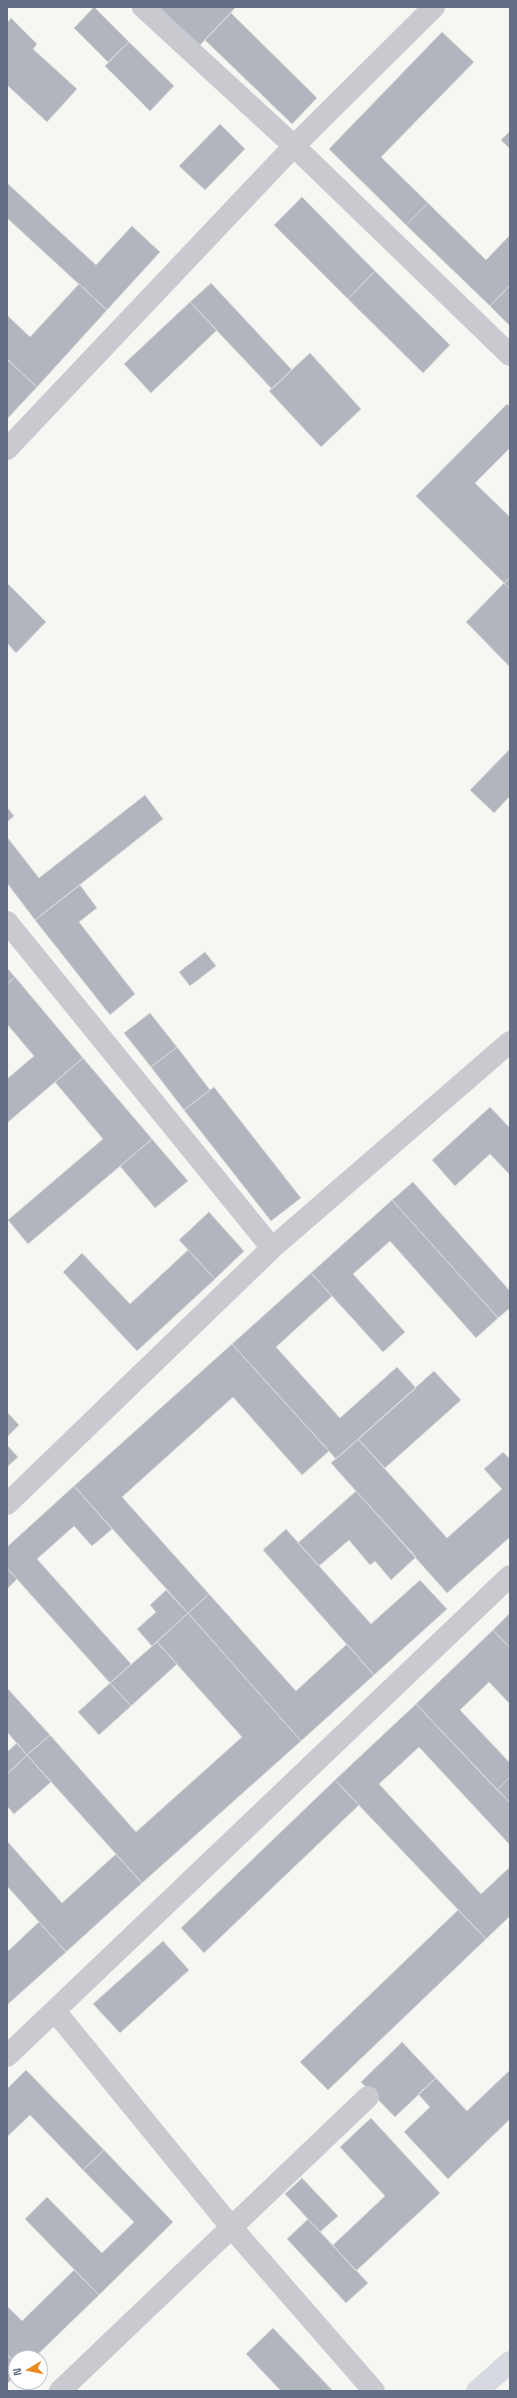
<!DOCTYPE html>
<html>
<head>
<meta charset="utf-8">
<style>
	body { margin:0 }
	#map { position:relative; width:517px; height:2398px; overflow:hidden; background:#f6f7f3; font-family:"Space Grotesk",sans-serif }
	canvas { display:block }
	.frame { position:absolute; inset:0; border:8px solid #646d86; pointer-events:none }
	.north { position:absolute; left:8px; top:2350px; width:40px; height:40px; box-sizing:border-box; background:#fff; border:1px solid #c1c5cf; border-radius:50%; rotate:260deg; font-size:11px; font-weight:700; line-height:16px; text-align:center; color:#646d86 }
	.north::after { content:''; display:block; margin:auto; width:14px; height:18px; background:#ea8a20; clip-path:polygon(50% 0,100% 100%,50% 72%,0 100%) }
</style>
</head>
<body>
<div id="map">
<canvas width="517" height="2398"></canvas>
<div class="frame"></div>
<div class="north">N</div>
</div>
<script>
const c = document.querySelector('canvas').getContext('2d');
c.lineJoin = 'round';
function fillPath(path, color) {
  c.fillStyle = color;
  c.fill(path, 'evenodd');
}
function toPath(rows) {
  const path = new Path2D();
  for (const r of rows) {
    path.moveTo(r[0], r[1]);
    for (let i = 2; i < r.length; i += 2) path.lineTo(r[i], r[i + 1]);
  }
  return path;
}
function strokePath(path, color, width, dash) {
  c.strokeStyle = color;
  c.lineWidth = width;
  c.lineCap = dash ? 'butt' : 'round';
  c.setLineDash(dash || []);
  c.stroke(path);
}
const building = toPath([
	[94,7,129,42,108,62,74,28,94,7],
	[159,7,236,7,199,46,159,7],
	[231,13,317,98,292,124,205,40,231,13],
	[11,18,37,44,33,49,77,89,47,122,7,85,7,23,11,18],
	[442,32,474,62,381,157,428,203,406,225,329,149,442,32],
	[129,42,174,86,150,111,105,66,129,42],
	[220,124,245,149,205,190,179,166,220,124],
	[510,131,510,149,501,140,510,131],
	[7,183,96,265,132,226,160,252,107,310,7,218,7,183],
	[302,197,375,271,348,299,274,225,302,197],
	[428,203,486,260,510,235,510,285,490,306,406,225,428,203],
	[375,271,450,345,423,373,348,299,375,271],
	[211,283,292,370,272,389,190,302,211,283],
	[79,284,107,310,37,387,7,359,7,315,30,337,79,284],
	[510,285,510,326,490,306,510,285],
	[190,302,217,330,151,393,124,364,190,302],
	[310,353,361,409,321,447,269,391,310,353],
	[9,361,37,387,7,419,7,363,9,361],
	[507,404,510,407,510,448,475,483,510,517,510,578,504,583,416,496,507,404],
	[510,578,510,589,504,583,510,578],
	[7,583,46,622,16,653,7,643,7,583],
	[504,583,510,589,510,667,466,622,504,583],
	[510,749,510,796,494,813,470,790,510,749],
	[145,795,163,819,35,920,7,883,7,837,39,878,145,795],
	[7,807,14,816,7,822,7,807],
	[80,885,97,908,79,922,135,994,110,1015,35,920,80,885],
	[205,952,216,966,190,986,179,972,205,952],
	[7,968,15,977,7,984,7,968],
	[15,977,83,1058,7,1123,7,1079,34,1056,7,1024,7,984,15,977],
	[150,1013,177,1047,151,1067,124,1033,150,1013],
	[177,1047,210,1090,184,1110,151,1067,177,1047],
	[83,1058,152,1139,28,1244,8,1220,103,1139,55,1082,83,1058],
	[214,1087,301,1198,271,1221,184,1110,214,1087],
	[490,1107,510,1128,510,1175,490,1154,455,1186,432,1160,490,1107],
	[152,1139,188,1181,155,1208,120,1166,152,1139],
	[413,1182,510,1291,510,1308,498,1318,392,1200,413,1182],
	[392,1200,498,1318,476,1338,390,1241,353,1274,405,1332,383,1352,311,1273,392,1200],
	[209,1212,244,1251,215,1279,179,1240,209,1212],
	[188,1250,215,1279,137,1351,63,1272,82,1253,130,1304,188,1250],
	[311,1273,332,1296,276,1347,340,1418,397,1367,416,1388,336,1459,232,1344,311,1273],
	[232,1344,329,1451,302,1475,233,1397,122,1497,209,1594,188,1613,74,1486,232,1344],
	[434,1371,461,1400,385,1468,358,1439,434,1371],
	[7,1412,19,1425,7,1437,7,1412],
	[358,1439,447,1538,502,1489,484,1469,503,1452,510,1459,510,1537,447,1593,331,1463,358,1439],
	[7,1445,18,1457,7,1467,7,1445],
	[74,1486,112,1529,92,1546,74,1526,37,1559,131,1664,110,1683,7,1568,7,1547,74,1486],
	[356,1491,416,1557,391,1580,375,1561,370,1565,349,1540,319,1566,298,1543,356,1491],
	[286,1529,371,1624,420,1580,447,1609,374,1675,263,1550,286,1529],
	[7,1568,17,1579,7,1589,7,1568],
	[166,1590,188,1613,152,1646,137,1629,156,1612,150,1605,166,1590],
	[209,1594,296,1691,347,1644,374,1675,301,1741,188,1613,209,1594],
	[188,1613,301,1741,142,1883,27,1755,50,1735,136,1832,242,1737,157,1642,188,1613],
	[510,1613,510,1648,493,1630,510,1613],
	[493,1630,510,1648,510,1704,489,1682,460,1710,510,1763,510,1777,497,1790,416,1704,493,1630],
	[157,1642,177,1664,131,1706,110,1683,157,1642],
	[110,1683,131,1706,99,1735,78,1712,110,1683],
	[7,1688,50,1735,27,1755,7,1732,7,1688],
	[416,1704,510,1803,510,1845,419,1747,379,1784,481,1894,510,1867,510,1916,486,1939,335,1780,416,1704],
	[17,1743,27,1755,7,1774,7,1752,17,1743],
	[27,1755,51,1782,14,1814,7,1806,7,1774,27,1755],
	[510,1777,510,1803,497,1790,510,1777],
	[335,1780,359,1805,204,1953,181,1928,335,1780],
	[7,1841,62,1903,116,1854,142,1883,66,1952,7,1886,7,1841],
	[458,1910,486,1939,328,2090,300,2062,458,1910],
	[39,1922,66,1952,7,2005,7,1952,39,1922],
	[163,1941,189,1970,120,2033,93,2004,163,1941],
	[402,2042,436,2078,395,2117,361,2082,402,2042],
	[26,2070,104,2150,83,2170,30,2115,7,2137,7,2089,26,2070],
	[510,2070,510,2119,448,2179,404,2132,430,2107,418,2094,436,2078,467,2111,510,2070],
	[371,2118,440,2193,356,2271,333,2245,385,2196,340,2147,371,2118],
	[104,2150,173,2222,99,2295,25,2219,47,2197,102,2253,134,2222,83,2170,104,2150],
	[302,2178,338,2216,320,2232,285,2194,302,2178],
	[308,2219,368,2283,346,2303,287,2239,308,2219],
	[74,2270,99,2295,34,2358,16,2358,16,2364,7,2354,7,2306,22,2321,74,2270],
	[273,2328,333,2391,281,2391,246,2354,273,2328],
	[7,2354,16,2364,16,2375,7,2384,7,2354]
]);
const street = toPath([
	[143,7,294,146,510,355],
	[7,449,294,146,434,7],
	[7,922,272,1248],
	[7,1504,272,1248,510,1042],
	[55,2011,232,2228,374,2391],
	[7,2056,510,1576],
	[60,2391,368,2097]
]);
const secondary = toPath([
	[477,2391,510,2362]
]);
fillPath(building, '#b1b5be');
strokePath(building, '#d7d8d6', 1);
strokePath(street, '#c9cacf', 22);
strokePath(secondary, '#d6d9df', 22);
</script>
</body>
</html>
